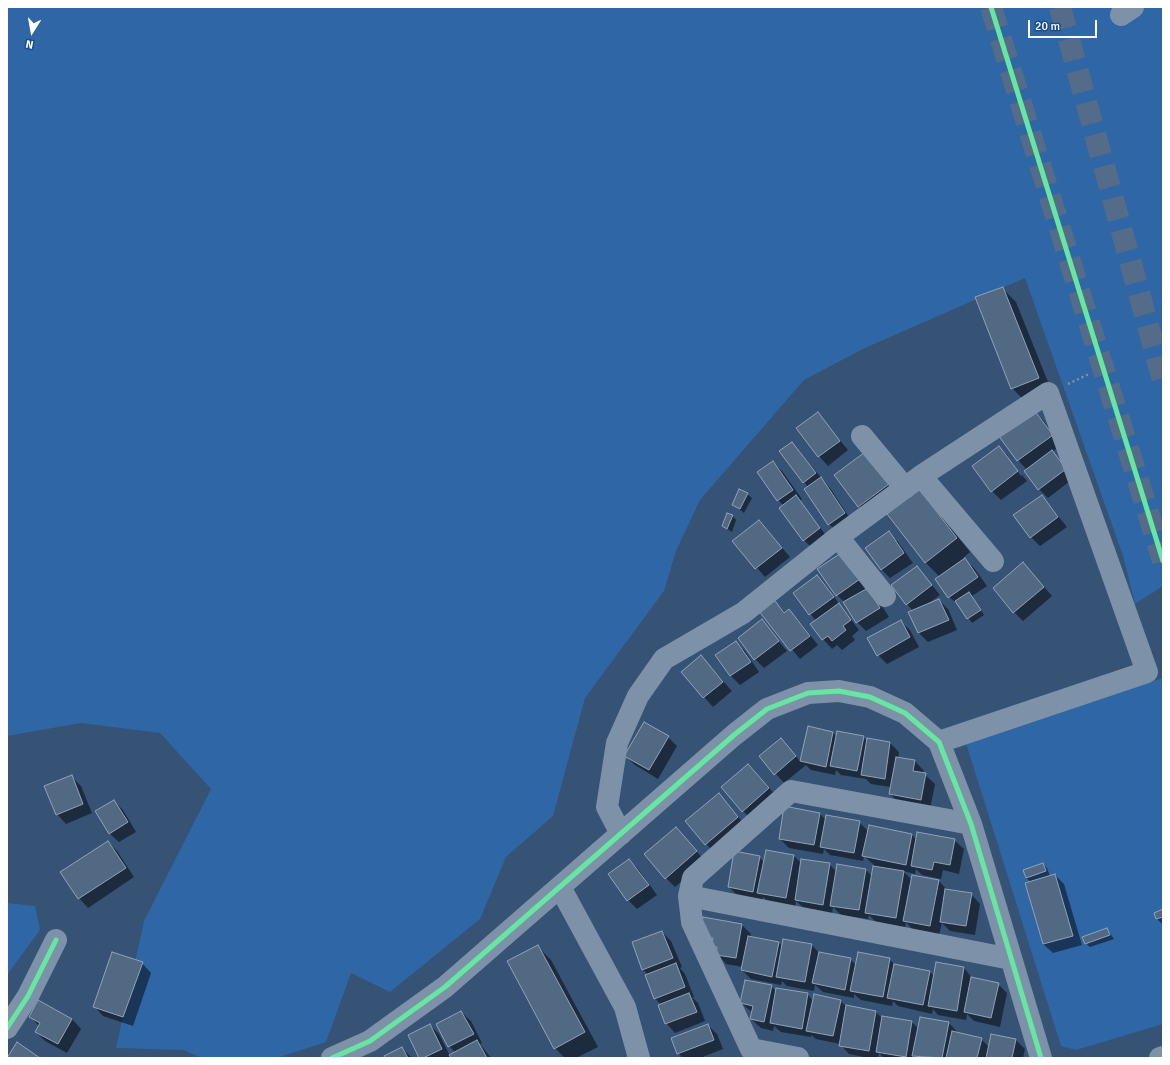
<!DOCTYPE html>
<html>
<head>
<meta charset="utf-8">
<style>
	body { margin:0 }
	#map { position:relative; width:1170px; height:1065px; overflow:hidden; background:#365274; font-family:Signika,sans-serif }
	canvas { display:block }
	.frame { position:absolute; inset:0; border:8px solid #fff; pointer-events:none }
	.north { position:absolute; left:12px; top:12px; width:40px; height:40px; -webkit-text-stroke:3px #1b4f8f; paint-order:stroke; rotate:191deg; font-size:11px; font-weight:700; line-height:16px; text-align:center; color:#fff }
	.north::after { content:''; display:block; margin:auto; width:14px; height:18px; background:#fff; clip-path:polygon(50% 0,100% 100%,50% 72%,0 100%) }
	.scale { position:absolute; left:1028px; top:20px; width:69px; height:18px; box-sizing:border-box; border:2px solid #fff; border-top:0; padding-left:5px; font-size:12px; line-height:14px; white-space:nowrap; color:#fff; -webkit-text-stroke:3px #1b4f8f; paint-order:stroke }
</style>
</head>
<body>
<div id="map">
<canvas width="1170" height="1065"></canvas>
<div class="frame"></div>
<div class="north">N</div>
<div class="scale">20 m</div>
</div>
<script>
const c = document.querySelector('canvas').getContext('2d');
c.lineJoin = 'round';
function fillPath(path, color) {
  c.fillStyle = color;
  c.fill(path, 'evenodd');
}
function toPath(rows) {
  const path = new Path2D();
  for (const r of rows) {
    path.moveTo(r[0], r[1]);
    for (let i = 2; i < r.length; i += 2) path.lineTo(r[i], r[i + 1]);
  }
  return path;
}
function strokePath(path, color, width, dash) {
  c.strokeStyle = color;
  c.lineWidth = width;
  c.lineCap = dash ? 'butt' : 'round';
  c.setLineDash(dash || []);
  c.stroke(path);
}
const green = toPath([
	[7,7,1163,7,1163,586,1135,604,1123,556,1025,278,865,348,804,380,700,500,676,551,664,591,585,698,553,816,506,857,480,919,390,992,351,973,326,1042,277,1058,202,1058,183,1050,116,1048,144,921,211,789,160,733,81,723,7,736],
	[1163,678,1163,1024,1076,1050,1061,1046,965,740],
	[7,903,35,906,40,930,7,975]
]);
const shadow = toPath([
	[1002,288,1016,302,1052,392,1026,402,1012,388],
	[1034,411,1043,420,1061,445,1052,452,1074,478,1048,498,1039,489,1027,470,1018,460,1000,435],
	[817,413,848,450,828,466,819,456],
	[792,443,830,488,853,523,838,533,829,524,808,487,804,482],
	[999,448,1008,456,1005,456,1021,476,1022,475,1027,481,1001,500,992,491],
	[865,454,897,494,868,515,859,506],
	[773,462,782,471,802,499,800,501,828,538,813,549,804,540,784,506,778,500],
	[747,494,752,498,744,513,733,504],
	[1042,496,1067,527,1040,546,1031,537],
	[933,504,970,552,963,558,974,568,987,586,972,596,984,615,972,623,959,605,949,597,939,576,925,562],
	[732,515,736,520,732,532,723,526],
	[759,521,790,557,765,577,734,541],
	[889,533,898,542,913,563,890,578,881,569],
	[841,554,877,598,889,617,866,631,857,622,845,603,837,595,819,569],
	[917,567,940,595,929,603,939,600,948,609,957,630,928,642,919,633,910,612,913,611,907,604],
	[1032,573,1052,596,1023,621,1014,612],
	[817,576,826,586,859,630,852,636,855,640,842,650,837,645,832,649,823,639,812,624,816,621,794,593],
	[772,599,785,613,789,610,798,620,818,645,800,659,759,610],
	[762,621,787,651,764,668,755,659],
	[900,621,910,630,919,647,887,664,878,655],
	[736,642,745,651,759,672,740,685,731,676,716,655],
	[701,657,732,691,713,707,682,672],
	[808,727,833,733,837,737,863,737,867,741,868,739,890,743,899,752,898,758,915,761,924,771,924,774,935,784,930,809,899,803,890,794,891,787,871,784,866,779,841,775,836,770,835,775,811,770,806,765,784,783,760,756,780,739,801,762],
	[668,737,677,746,658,779,635,765,625,756],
	[757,774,778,798,752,820,743,811],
	[72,777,81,786,92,813,66,824,57,814],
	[719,795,747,827,715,854,687,821],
	[114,801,123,810,136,832,119,842,109,833],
	[820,814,826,820,859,822,869,832,912,835,917,840,954,840,964,849,959,874,943,870,941,879,922,875,916,869,915,874,903,871,912,880,939,881,948,891,971,894,980,904,975,935,950,931,942,923,939,935,913,930,906,922,905,927,876,922,869,915,868,919,841,915,833,907,832,914,805,909,796,901,795,907,768,902,763,897,762,901,738,896,729,887,759,857,764,862,794,856,802,864,829,864,837,872,866,870,872,876,874,865,864,856,863,861,830,855,824,849,823,854,789,848,780,839],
	[676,828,705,861,675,887,666,878],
	[108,842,117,851,134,877,88,908,79,898,62,872],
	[629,860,638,869,657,895,637,909,628,900],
	[1043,864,1047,868,1050,876,1055,875,1064,884,1082,945,1053,953,1043,944,1026,884,1031,882,1026,878],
	[1163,911,1163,922,1161,923,1157,919],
	[741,924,751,934,750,937,779,943,783,947,812,945,819,953,850,959,856,965,889,959,895,965,930,972,934,976,936,963,964,968,973,979,998,984,1007,993,1000,1027,974,1021,967,1014,966,1020,938,1015,933,1009,932,1014,898,1006,893,1001,892,1006,861,1000,854,994,854,998,823,992,815,985,814,991,787,986,782,981,781,985,751,979,742,970,743,967,726,964,701,935],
	[1107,929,1114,939,1090,947,1085,943],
	[662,932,671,941,682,967,680,968,685,974,694,997,692,997,698,1003,705,1021,675,1033,666,1023,661,1005,655,998,649,975,643,970],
	[537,946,551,960,598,1047,576,1058,565,1058,555,1048],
	[142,963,151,973,133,1026,103,1016,94,1006],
	[771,986,777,992,807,994,813,1000,840,1001,846,1006,876,1012,883,1019,912,1022,919,1029,921,1018,949,1023,958,1033,981,1039,989,1047,1016,1040,1025,1049,1023,1058,884,1058,879,1053,878,1058,869,1058,849,1054,840,1044,816,1039,811,1035,811,1037,781,1032,774,1026,773,1031,761,1028,751,1019,753,1013,741,1003],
	[39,1001,72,1019,81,1029,67,1053,45,1041,36,1032,39,1026,30,1016],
	[461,1012,471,1021,482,1043,480,1044,491,1058,420,1058,430,1025,439,1034,450,1056,456,1053,449,1046,437,1025],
	[708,1025,717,1034,723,1049,700,1058,683,1058,678,1053],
	[402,1048,412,1058,386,1058]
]);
const building = toPath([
	[1003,287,1039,378,1011,389,975,297,1003,287],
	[1034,410,1053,435,1017,461,998,435,1034,410],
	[818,412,840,441,818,457,796,428,818,412],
	[792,442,816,473,803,483,779,451,792,442],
	[999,446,1018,471,991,492,972,466,999,446],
	[1052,450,1066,469,1038,490,1024,471,1052,450],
	[865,452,889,484,858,507,834,475,865,452],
	[773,461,793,490,777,501,757,472,773,461],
	[821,477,845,513,828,525,804,489,821,477],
	[739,489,748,493,740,509,732,505,739,489],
	[919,489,957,538,925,563,887,514,919,489],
	[796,495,820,528,803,541,779,508,796,495],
	[1042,495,1058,517,1030,538,1013,515,1042,495],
	[727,513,733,515,727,529,722,526,727,513],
	[759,520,782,548,755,569,732,541,759,520],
	[889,531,904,553,881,570,865,548,889,531],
	[841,553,860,579,836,596,817,569,841,553],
	[965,558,978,577,948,598,935,579,965,558],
	[1023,562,1044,587,1013,613,993,588,1023,562],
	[917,566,932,585,906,605,891,585,917,566],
	[817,575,834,597,809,615,793,593,817,575],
	[868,588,880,608,856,623,843,602,868,588],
	[969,592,981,610,967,619,955,601,969,592],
	[773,598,784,613,789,609,810,636,790,651,758,610,773,598],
	[939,599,949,620,918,633,908,612,939,599],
	[839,603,851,620,843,626,846,630,832,641,828,636,822,640,810,624,839,603],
	[762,619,779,641,754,660,738,638,762,619],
	[901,620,910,637,877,656,867,638,901,620],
	[736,641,751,662,730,676,715,655,736,641],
	[701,655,723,682,703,698,681,672,701,655],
	[644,722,669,736,649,770,624,756,644,722],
	[808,726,833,732,826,767,800,761,808,726],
	[837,731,864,736,857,771,830,766,837,731],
	[781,738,796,756,774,775,759,756,781,738],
	[867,738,890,742,885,779,861,775,867,738],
	[896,757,915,760,913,771,926,773,921,800,889,794,896,757],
	[748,764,769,788,742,812,721,787,748,764],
	[72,775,83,804,56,815,44,786,72,775],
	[719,793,738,817,705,845,685,821,719,793],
	[114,800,128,822,109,834,95,811,114,800],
	[784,806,820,813,814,845,779,839,784,806],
	[826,815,860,821,854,853,820,847,826,815],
	[869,825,912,834,906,865,862,856,869,825],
	[676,827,697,851,665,879,644,854,676,827],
	[917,832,955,839,950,865,934,862,932,870,911,866,917,832],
	[108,841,126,868,78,899,60,872,108,841],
	[766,850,794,855,786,898,757,893,766,850],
	[734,851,760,856,753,892,728,887,734,851],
	[629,859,649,885,627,901,608,874,629,859],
	[801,859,830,863,823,905,795,900,801,859],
	[1043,863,1046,871,1026,878,1023,870,1043,863],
	[837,864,866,869,859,910,830,906,837,864],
	[873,866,904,871,896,918,865,913,873,866],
	[1055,874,1073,936,1043,944,1025,883,1055,874],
	[912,875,939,880,930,926,903,921,912,875],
	[945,889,972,893,966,926,940,922,945,889],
	[1163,909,1163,917,1156,919,1154,913,1163,909],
	[703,917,742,924,736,958,716,955,717,947,711,947,713,938,700,936,703,917],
	[1107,928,1110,935,1085,944,1082,937,1107,928],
	[662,931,673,958,642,970,632,942,662,931],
	[748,936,779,942,772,977,741,970,748,936],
	[783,939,812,944,805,982,776,977,783,939],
	[538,945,585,1032,554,1049,507,961,538,945],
	[112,952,143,962,123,1017,93,1007,112,952],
	[819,952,851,958,845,990,812,983,819,952],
	[858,952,890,958,883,997,850,991,858,952],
	[936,962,964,967,957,1011,928,1006,936,962],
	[676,963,685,987,654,999,645,975,676,963],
	[894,964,930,971,923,1005,887,998,894,964],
	[971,977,999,983,991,1018,964,1012,971,977],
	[745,980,772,985,764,1022,750,1019,753,1006,740,1003,745,980],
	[776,988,808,993,802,1029,770,1023,776,988],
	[689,993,697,1012,665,1024,658,1005,689,993],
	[814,994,841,1000,833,1036,806,1031,814,994],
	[38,1000,72,1019,58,1044,35,1032,40,1023,29,1017,38,1000],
	[846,1005,876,1011,869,1051,839,1046,846,1005],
	[461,1011,474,1034,448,1047,436,1024,461,1011],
	[882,1016,912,1021,906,1057,876,1052,882,1016],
	[920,1017,949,1022,942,1058,912,1056,920,1017],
	[430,1024,442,1049,423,1058,419,1058,408,1035,430,1024],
	[708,1024,714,1040,677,1054,671,1038,708,1024],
	[952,1031,982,1038,977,1058,946,1058,952,1031],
	[991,1034,1016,1039,1012,1058,986,1058,991,1034],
	[477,1040,487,1058,451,1058,449,1055,477,1040],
	[17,1042,40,1058,7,1058,17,1042],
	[402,1047,408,1058,385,1058,384,1056,402,1047]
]);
const minorTunnel = toPath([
	[991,7,1163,561],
	[1060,7,1163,380]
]);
const path = toPath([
	[1068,384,1089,374]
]);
const minor = toPath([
	[1121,15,1133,7],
	[862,436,905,488],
	[921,476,993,561],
	[838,537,885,596],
	[621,834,607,807,617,743,638,696,664,659,743,613,838,537,921,476,1048,393,1147,672,939,742],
	[560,887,625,1007,639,1058],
	[689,896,1011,959],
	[7,1028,28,996,56,940],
	[332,1058,370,1041,445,987,734,735,767,709,808,693,839,691,870,697,905,713,939,742,971,824,1041,1058],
	[798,1058,751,1049,692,922,689,896,693,878,791,791,971,824],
	[1160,1058,1163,1057]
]);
const cycleway = toPath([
	[991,7,1163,561],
	[7,1028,28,996,56,940],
	[332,1058,370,1041,445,987,734,735,767,709,808,693,839,691,870,697,905,713,939,742,971,824,1041,1058]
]);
fillPath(green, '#2f66a5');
fillPath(shadow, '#0007');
fillPath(building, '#526984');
strokePath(building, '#92a2b6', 1);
strokePath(minorTunnel, '#546c89', 22, [22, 11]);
strokePath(path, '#7d92a8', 2.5, [2, 3]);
strokePath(minor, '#7d92a8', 22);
strokePath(cycleway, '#66e7a1', 5);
</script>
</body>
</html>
